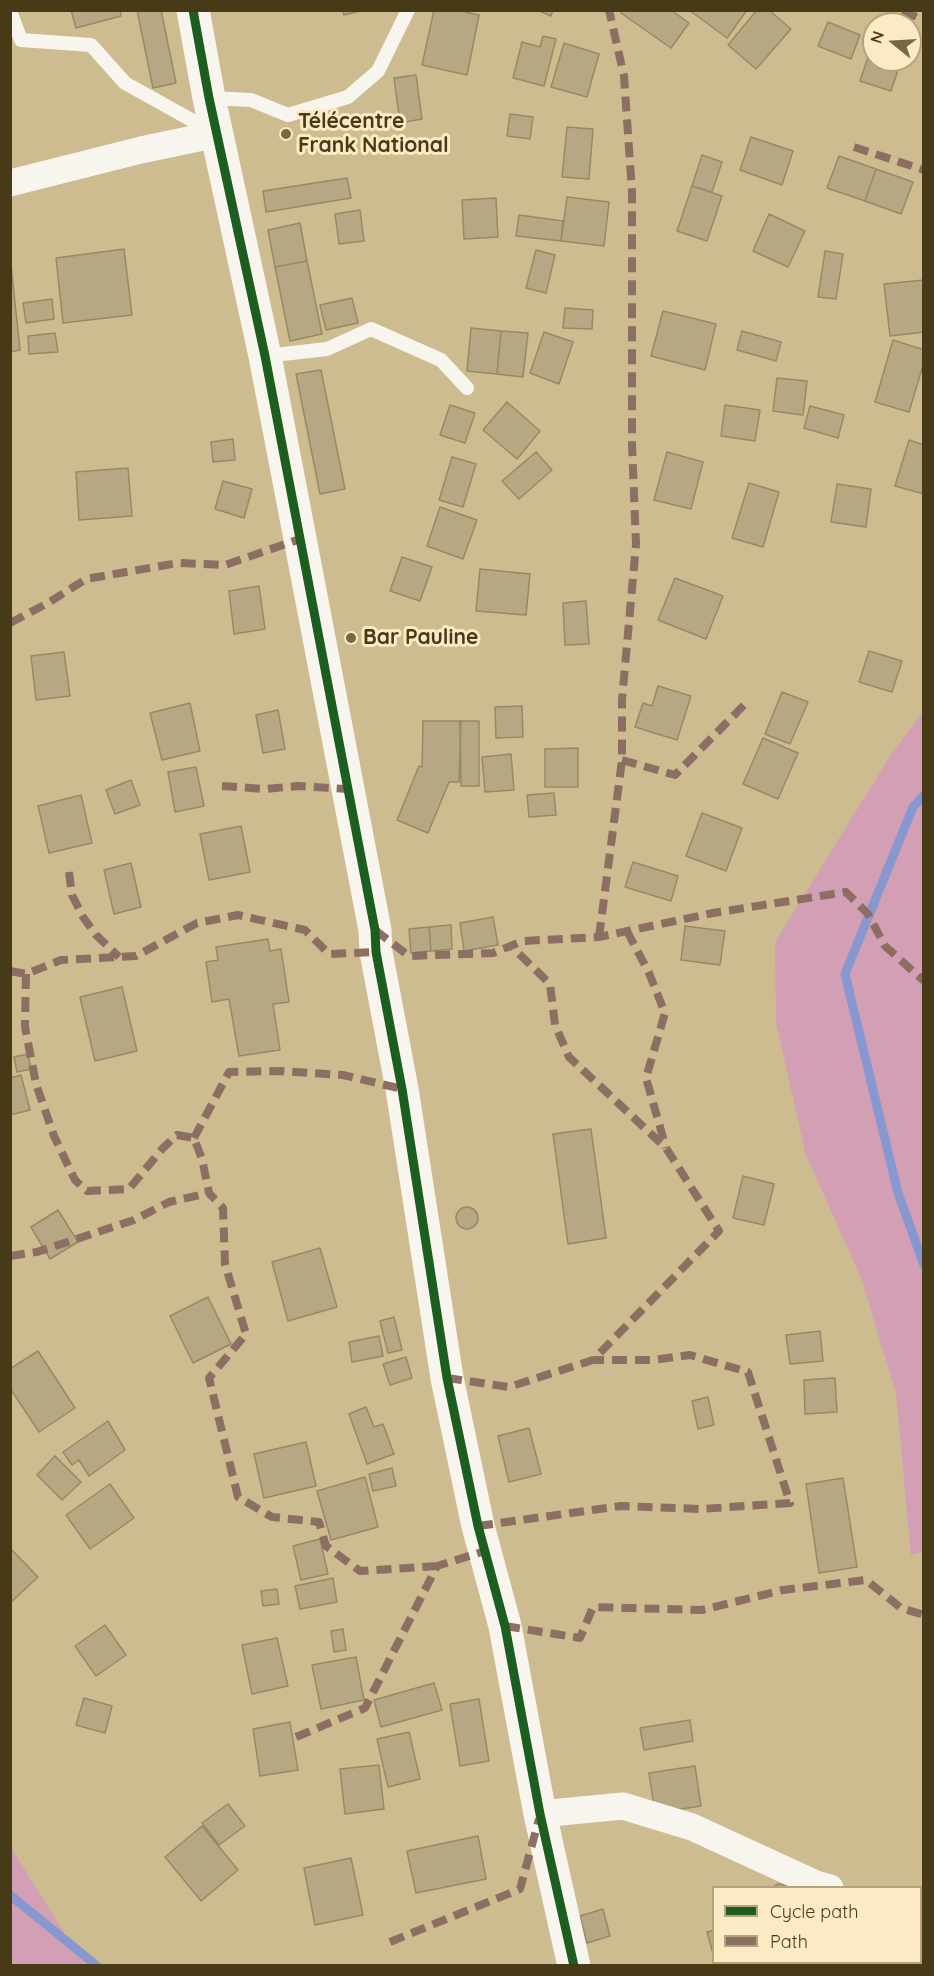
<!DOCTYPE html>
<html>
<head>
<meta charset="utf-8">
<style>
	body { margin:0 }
	#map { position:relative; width:934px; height:1976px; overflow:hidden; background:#cdbc8f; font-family:Quicksand,sans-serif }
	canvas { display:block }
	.frame { position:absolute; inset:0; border:12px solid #473a17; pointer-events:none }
	.legend { position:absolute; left:712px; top:1886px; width:210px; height:78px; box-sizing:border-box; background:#fbeac3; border:2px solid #b3a47e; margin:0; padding:8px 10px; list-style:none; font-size:18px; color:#473a17 }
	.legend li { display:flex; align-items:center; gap:12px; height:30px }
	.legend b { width:30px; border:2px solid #b3a47e }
	.north { position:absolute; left:862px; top:12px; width:60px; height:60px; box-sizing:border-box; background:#fbeac3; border:2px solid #b3a47e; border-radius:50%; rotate:288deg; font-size:16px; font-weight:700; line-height:24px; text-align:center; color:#473a17 }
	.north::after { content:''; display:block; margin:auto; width:21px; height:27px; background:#766841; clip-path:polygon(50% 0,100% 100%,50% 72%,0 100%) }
</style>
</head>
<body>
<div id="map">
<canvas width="934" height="1976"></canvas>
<div class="frame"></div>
<ul class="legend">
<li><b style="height:8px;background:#1b5e20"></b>Cycle path</li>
<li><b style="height:8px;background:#8d6e63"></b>Path</li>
</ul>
<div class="north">N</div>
</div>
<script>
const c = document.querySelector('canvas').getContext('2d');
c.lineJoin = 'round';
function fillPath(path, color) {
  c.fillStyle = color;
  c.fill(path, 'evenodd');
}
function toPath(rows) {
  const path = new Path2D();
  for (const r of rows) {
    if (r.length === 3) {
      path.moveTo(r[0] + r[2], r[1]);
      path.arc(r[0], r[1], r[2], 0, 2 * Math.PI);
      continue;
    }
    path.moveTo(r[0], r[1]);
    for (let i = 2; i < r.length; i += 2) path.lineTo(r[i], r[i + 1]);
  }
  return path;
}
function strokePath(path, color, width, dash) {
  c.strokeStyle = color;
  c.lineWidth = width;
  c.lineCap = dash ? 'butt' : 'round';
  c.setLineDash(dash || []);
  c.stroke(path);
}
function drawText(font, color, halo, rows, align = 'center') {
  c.font = font + ' Quicksand,sans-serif';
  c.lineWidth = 6;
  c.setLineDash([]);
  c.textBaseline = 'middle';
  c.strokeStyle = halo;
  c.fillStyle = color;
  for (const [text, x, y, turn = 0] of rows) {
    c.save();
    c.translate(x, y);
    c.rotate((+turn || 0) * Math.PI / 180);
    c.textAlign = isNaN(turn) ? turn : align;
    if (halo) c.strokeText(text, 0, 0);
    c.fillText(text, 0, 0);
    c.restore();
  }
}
const green = toPath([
	[923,712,924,1551,911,1555,896,1393,861,1278,806,1155,776,1023,775,942,892,753],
	[10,1846,73,1947,88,1965,11,1965]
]);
const stream = toPath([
	[924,795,913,807,845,974,898,1193,924,1265],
	[10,1895,97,1966]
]);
const building = toPath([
	[71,10,120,10,121,16,76,28,71,10],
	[137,10,161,10,176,83,153,88,137,10],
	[343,10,364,10,344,15,343,10],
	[434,10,456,10,479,15,467,75,422,65,434,10],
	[537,10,553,10,551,16,537,10],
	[623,10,671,10,689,23,671,48,621,13,623,10],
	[689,10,747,10,727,38,689,10],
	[757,10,769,10,791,29,756,69,728,45,757,10],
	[828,22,860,35,851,59,818,46,828,22],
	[543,36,556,39,544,86,513,78,522,42,540,47,543,36],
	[564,43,599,54,587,97,551,87,564,43],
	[868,57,899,67,891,91,860,81,868,57],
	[416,75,422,119,400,123,394,78,416,75],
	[510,114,533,117,530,139,507,136,510,114],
	[567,127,593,129,589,179,562,177,567,127],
	[751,137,793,151,782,185,740,170,751,137],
	[702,155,722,162,712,192,692,186,702,155],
	[839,156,876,169,865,201,827,188,839,156],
	[876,169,913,182,901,214,865,201,876,169],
	[347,178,351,198,266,212,263,191,347,178],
	[692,186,722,196,707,241,677,231,692,186],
	[567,197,609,202,604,246,561,241,567,197],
	[496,198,498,237,464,239,462,200,496,198],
	[360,210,364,241,339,244,335,214,360,210],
	[769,214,805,231,788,267,753,251,769,214],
	[519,215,563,221,561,241,516,236,519,215],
	[300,223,307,261,275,267,268,230,300,223],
	[124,249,132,315,63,323,56,258,124,249],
	[536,250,555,255,546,293,526,288,536,250],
	[825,251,843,254,836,299,818,297,825,251],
	[10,256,20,350,10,352,10,256],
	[307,261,322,334,290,341,275,267,307,261],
	[924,280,924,332,890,336,884,284,924,280],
	[352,298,358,323,326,330,320,305,352,298],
	[52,299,54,319,26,323,23,303,52,299],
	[565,308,593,310,592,329,563,328,565,308],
	[663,311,716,324,705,370,651,356,663,311],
	[471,328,501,331,497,374,467,371,471,328],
	[501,331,528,333,523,377,497,374,501,331],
	[742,331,781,342,776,361,737,350,742,331],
	[544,332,573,342,559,384,530,373,544,332],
	[55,333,58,352,29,354,28,336,55,333],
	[893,340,924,350,924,362,909,412,875,402,893,340],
	[321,370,345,489,320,494,296,374,321,370],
	[777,378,807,381,803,415,773,411,777,378],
	[507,402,540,431,517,459,483,430,507,402],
	[450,405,475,413,465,443,440,435,450,405],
	[725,405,760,410,755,441,721,436,725,405],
	[810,406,844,415,838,438,804,428,810,406],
	[233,439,235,460,213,462,211,442,233,439],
	[909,440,924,445,924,494,895,486,909,440],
	[536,452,552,470,519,499,502,481,536,452],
	[667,452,703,462,691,509,654,500,667,452],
	[452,457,476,464,463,507,439,500,452,457],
	[128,468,132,516,79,520,76,472,128,468],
	[223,481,252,489,244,518,215,509,223,481],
	[749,483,779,492,763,547,732,538,749,483],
	[837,484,871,489,866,527,831,522,837,484],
	[440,507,477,520,463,559,427,546,440,507],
	[402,557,432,567,420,601,390,591,402,557],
	[480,569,530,574,526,615,476,611,480,569],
	[675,578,723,596,706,639,658,620,675,578],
	[259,586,265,629,234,634,229,591,259,586],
	[586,601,589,644,565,645,563,603,586,601],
	[869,651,902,661,892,692,859,682,869,651],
	[64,652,70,696,36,700,31,656,64,652],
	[658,686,691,696,677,740,635,727,643,703,652,706,658,686],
	[782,692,808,702,790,744,765,734,782,692],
	[190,703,200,751,162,760,150,713,190,703],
	[522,706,523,737,496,738,495,707,522,706],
	[278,710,285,749,263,753,256,715,278,710],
	[423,721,461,721,459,782,449,782,428,833,397,820,419,766,422,767,423,721],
	[460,721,479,721,479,786,461,786,460,721],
	[763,738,798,753,778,799,743,784,763,738],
	[578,748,578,787,545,787,545,749,578,748],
	[511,754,514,790,485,792,482,757,511,754],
	[196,767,204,806,175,812,168,772,196,767],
	[131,780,140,805,115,814,106,790,131,780],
	[554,793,556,815,529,817,527,795,554,793],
	[81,795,92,843,49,853,38,806,81,795],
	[702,813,742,828,726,871,686,856,702,813],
	[241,826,250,872,209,880,200,834,241,826],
	[633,862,678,876,671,901,625,887,633,862],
	[131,863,141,907,114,914,104,870,131,863],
	[493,917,498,945,464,951,460,923,493,917],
	[451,925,452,949,431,951,429,927,451,925],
	[685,926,725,931,720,965,681,960,685,926],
	[429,927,431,951,411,953,409,929,429,927],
	[268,939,270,951,281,949,289,1002,273,1004,280,1050,239,1056,229,999,212,1002,206,962,218,960,216,947,268,939],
	[122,987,137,1051,95,1061,80,997,122,987],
	[28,1054,31,1069,17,1072,14,1057,28,1054],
	[21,1075,30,1110,10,1115,10,1078,21,1075],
	[591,1129,606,1238,568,1244,553,1134,591,1129],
	[743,1176,774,1184,764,1225,733,1218,743,1176],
	[467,1218,11],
	[58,1210,78,1242,50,1259,31,1227,58,1210],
	[320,1248,337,1307,288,1321,272,1262,320,1248],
	[208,1297,231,1344,193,1363,170,1316,208,1297],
	[394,1317,402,1350,388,1353,380,1321,394,1317],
	[820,1331,823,1361,790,1364,786,1335,820,1331],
	[379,1336,383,1356,352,1362,349,1342,379,1336],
	[38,1351,75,1408,39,1432,10,1388,10,1369,38,1351],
	[406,1357,412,1378,390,1385,383,1364,406,1357],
	[835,1378,837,1412,805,1414,804,1380,835,1378],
	[708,1397,714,1425,698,1429,692,1401,708,1397],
	[366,1407,374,1427,383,1424,394,1454,367,1464,349,1414,366,1407],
	[108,1421,125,1450,89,1476,79,1460,72,1465,63,1452,108,1421],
	[529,1428,541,1474,509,1482,498,1436,529,1428],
	[306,1442,316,1486,264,1498,254,1454,306,1442],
	[55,1456,81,1482,62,1500,37,1475,55,1456],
	[392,1468,396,1486,373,1491,369,1474,392,1468],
	[365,1477,378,1527,331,1540,317,1491,365,1477],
	[843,1478,857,1567,819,1573,806,1484,843,1478],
	[110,1484,134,1518,90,1549,66,1515,110,1484],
	[320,1539,328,1574,301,1580,293,1546,320,1539],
	[10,1548,38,1577,10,1603,10,1548],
	[333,1578,337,1602,300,1609,295,1586,333,1578],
	[277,1589,279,1604,263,1606,261,1591,277,1589],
	[105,1625,126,1655,96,1676,75,1646,105,1625],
	[343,1629,346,1650,334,1652,331,1631,343,1629],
	[277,1638,288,1686,252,1694,242,1645,277,1638],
	[356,1657,364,1700,321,1709,312,1665,356,1657],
	[434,1683,442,1710,381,1727,374,1700,434,1683],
	[84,1698,112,1706,105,1733,76,1725,84,1698],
	[479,1699,489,1761,460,1766,450,1704,479,1699],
	[690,1720,693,1741,644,1750,640,1728,690,1720],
	[290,1722,298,1770,260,1776,253,1729,290,1722],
	[409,1732,420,1779,388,1787,377,1739,409,1732],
	[379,1765,384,1809,345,1814,340,1769,379,1765],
	[695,1766,701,1806,655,1813,649,1773,695,1766],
	[228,1804,245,1826,219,1845,202,1823,228,1804],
	[202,1826,238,1870,201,1901,165,1857,202,1826],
	[478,1836,486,1879,416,1893,407,1851,478,1836],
	[351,1858,363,1915,315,1925,304,1868,351,1858],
	[777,1884,787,1885,789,1888,773,1888,777,1884],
	[603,1909,610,1936,587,1943,580,1916,603,1909],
	[714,1930,714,1957,707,1932,714,1930],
	[920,1940,924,1943,924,1966,892,1966,895,1962,920,1962,920,1940],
	[715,1962,748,1962,748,1963,737,1966,716,1966,715,1962],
	[818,1962,838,1962,837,1966,817,1966,818,1962]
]);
const lane = toPath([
	[10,11,21,40,91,45,125,83,213,132],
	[209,98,251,100,288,115,348,97,378,71,408,10],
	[265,356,327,349,371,329,441,360,467,388]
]);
const street = toPath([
	[10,183,141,150,217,134],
	[540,1814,623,1806,692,1827,816,1884,830,1888],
	[920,1906,924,1907]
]);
const secondary = toPath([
	[193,10,209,98,265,356,375,930,376,952,402,1089,447,1378,478,1526,505,1626,540,1814,574,1966]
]);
const quiet = toPath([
	[903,10,924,21],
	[854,147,924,170],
	[10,623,48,603,86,579,178,563,225,565,300,539],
	[622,760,675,775,749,700],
	[222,786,265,789,298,786,347,789],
	[69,872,72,895,83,917,96,935,119,957],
	[375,930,409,956,493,953,523,941,599,937,713,913,846,892,868,914,885,946,924,981],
	[627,931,649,973,665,1013,646,1078,666,1148],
	[599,937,622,760,622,700,636,544,632,444,632,192,624,76,609,10],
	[10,971,26,974,61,960,136,956,197,923,238,915,305,930,329,954,376,952],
	[26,974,25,1027,36,1084,54,1136,75,1180,87,1191,129,1189,163,1148,177,1135,194,1138,202,1159,209,1193,223,1208,225,1264,246,1334,209,1378,238,1497,272,1517,319,1522,326,1546,360,1571,437,1566],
	[194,1138,229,1072,280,1071,343,1075,402,1089],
	[10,1256,37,1252,134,1220,169,1202,209,1193],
	[447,1378,509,1387,593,1360,719,1231,666,1148,569,1057,555,1025,550,984,511,946],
	[478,1526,621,1506,701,1509,790,1503,748,1372,690,1355,653,1360,593,1360],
	[505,1626,580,1638,593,1607,702,1610,783,1590,866,1580,901,1608,924,1615],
	[296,1737,365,1708,437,1566,485,1551],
	[390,1942,520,1889,539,1819]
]);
const cycleway = toPath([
	[193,10,209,98,265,356,375,930,376,952,402,1089,447,1378,478,1526,505,1626,540,1814,574,1966]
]);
const markers = [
	[286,134,6,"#766841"],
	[351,638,6,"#766841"]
];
const poiNames = [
	["Télécentre",298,122],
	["Frank National",298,146],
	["Bar Pauline",363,638]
];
fillPath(green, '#d29fb4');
strokePath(stream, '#8798d0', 9);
fillPath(building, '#b7a884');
strokePath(building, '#978964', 1.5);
strokePath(lane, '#f8f5ee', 14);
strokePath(street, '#f8f5ee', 27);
strokePath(secondary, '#f8f5ee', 33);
strokePath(quiet, '#8d6e63', 8, [15, 8]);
strokePath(cycleway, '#1b5e20', 9);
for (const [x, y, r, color] of markers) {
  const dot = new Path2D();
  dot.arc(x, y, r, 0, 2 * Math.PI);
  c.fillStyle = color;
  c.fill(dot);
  strokePath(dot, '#fbeac3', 2);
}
drawText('bold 21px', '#473a17', '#fbeac3', poiNames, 'left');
</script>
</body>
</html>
